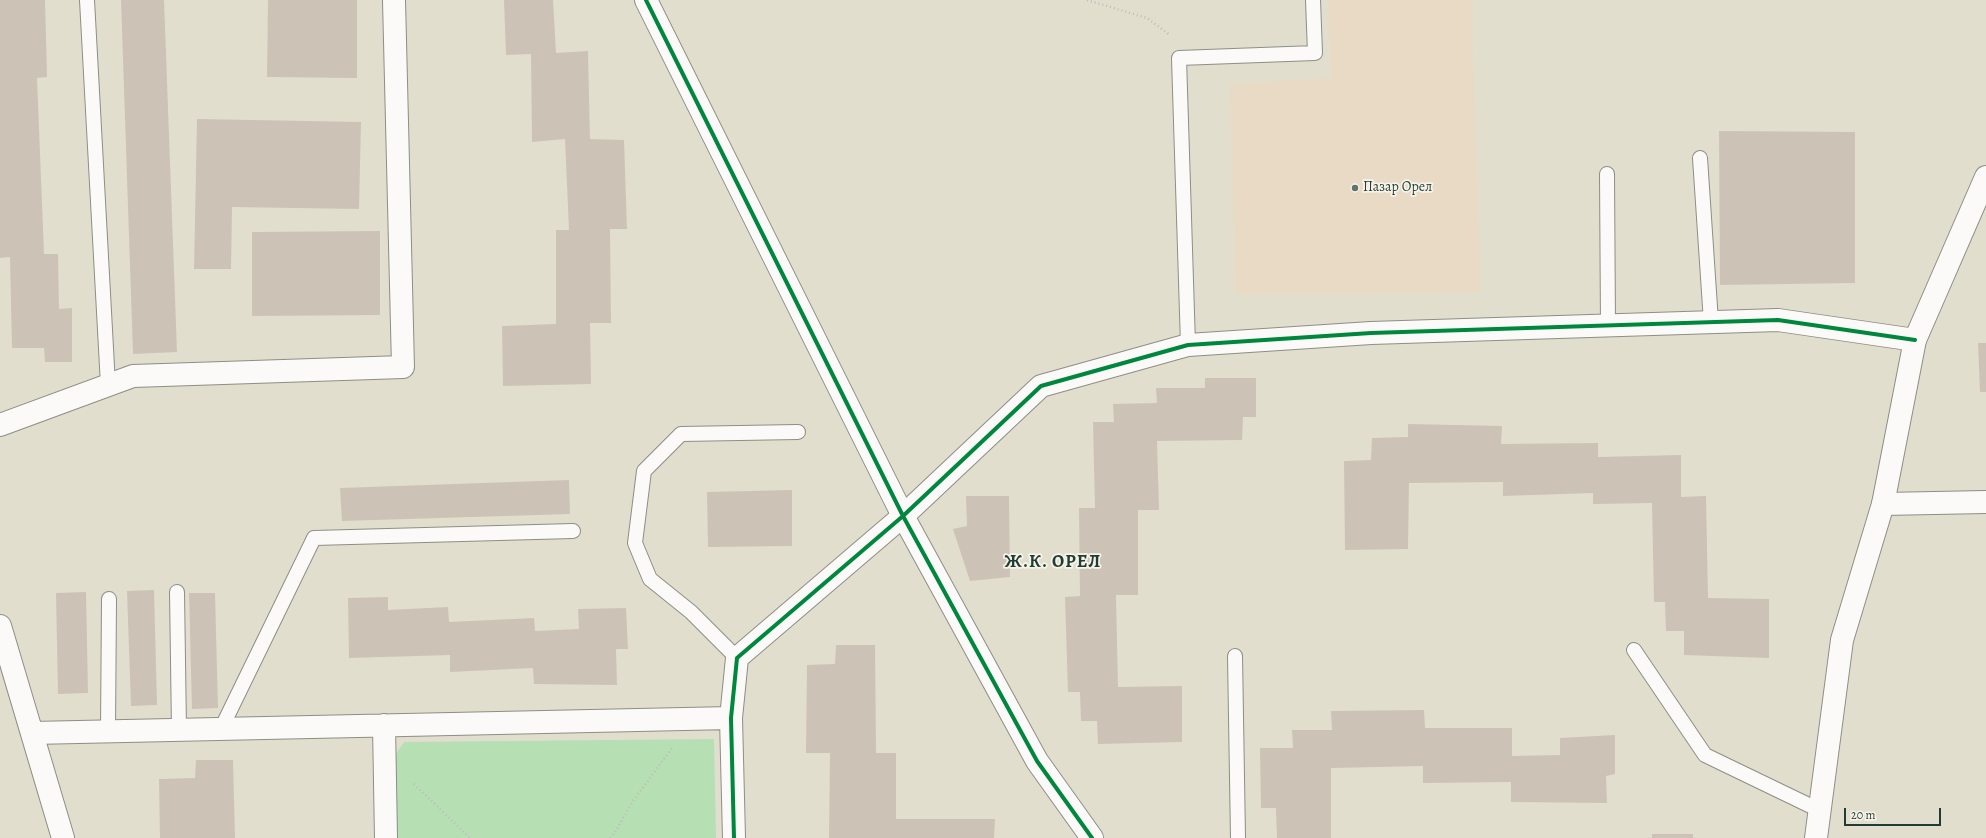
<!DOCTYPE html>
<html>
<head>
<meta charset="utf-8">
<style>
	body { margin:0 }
	#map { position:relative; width:1986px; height:838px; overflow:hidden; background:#e2dece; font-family:Alegreya,serif }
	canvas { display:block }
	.scale { position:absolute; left:1844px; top:808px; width:97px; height:18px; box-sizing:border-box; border:2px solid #1f3d34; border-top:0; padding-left:5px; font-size:12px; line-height:14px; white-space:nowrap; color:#1f3d34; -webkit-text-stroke:3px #f7f3e8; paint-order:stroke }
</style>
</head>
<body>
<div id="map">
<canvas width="1986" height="838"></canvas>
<div class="scale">20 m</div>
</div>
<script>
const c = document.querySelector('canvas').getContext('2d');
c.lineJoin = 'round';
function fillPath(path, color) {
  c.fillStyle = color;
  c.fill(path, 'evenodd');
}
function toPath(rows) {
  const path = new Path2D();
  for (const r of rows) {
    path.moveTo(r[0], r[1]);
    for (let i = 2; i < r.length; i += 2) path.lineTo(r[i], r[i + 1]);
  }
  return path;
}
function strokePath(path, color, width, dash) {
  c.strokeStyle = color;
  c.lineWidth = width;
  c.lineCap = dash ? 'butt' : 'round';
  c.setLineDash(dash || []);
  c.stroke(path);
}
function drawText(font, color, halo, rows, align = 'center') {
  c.font = font + ' Alegreya,serif';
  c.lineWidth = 3.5;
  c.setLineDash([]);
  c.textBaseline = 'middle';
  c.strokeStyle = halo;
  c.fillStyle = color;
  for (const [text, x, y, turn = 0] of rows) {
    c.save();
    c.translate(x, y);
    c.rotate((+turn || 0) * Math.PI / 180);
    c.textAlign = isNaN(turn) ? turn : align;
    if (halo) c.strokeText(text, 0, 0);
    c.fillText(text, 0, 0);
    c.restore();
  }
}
const built = toPath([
	[1328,0,1471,0,1481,292,1235,294,1230,84,1331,78]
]);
const green = toPath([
	[714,739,716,838,396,838,395,755,404,742]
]);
const building = toPath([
	[0,0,45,0,47,77,37,78,44,254,58,254,59,309,72,308,72,362,45,362,44,348,12,348,10,257,0,258],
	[121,0,164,0,177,352,133,354],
	[268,0,357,0,357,78,267,77],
	[504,0,553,0,556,53,588,51,590,139,624,140,627,229,610,229,611,323,590,323,591,384,503,386,502,326,556,324,556,230,569,230,565,139,532,142,531,54,506,55],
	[197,119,361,122,359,209,232,207,231,269,194,269],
	[1719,131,1855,132,1855,283,1720,285],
	[380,231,380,315,252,316,252,232],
	[1978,343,1986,343,1986,392,1980,392],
	[1205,378,1256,378,1256,417,1243,417,1242,440,1157,441,1159,510,1138,510,1138,595,1116,595,1118,687,1182,686,1182,742,1098,744,1097,721,1081,721,1080,692,1068,692,1065,597,1080,596,1079,508,1095,508,1093,422,1114,422,1113,404,1157,403,1156,388,1205,388],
	[1408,424,1502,426,1501,444,1598,443,1598,457,1681,455,1681,497,1706,496,1708,598,1769,599,1769,658,1684,655,1684,631,1666,631,1665,602,1654,602,1652,503,1593,504,1593,493,1503,496,1503,482,1409,483,1408,549,1345,550,1344,461,1371,460,1372,438,1408,437],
	[569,480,570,514,342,521,340,488],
	[792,490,792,546,708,547,707,492],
	[966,496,1009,496,1010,577,970,581,953,529,967,526],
	[154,590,157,705,131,706,127,591],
	[86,592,88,693,58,694,56,593],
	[189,593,215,593,218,708,192,709],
	[388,597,388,610,448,607,449,622,534,618,535,631,579,629,578,609,626,608,628,649,616,649,617,685,534,684,533,668,450,672,450,655,349,658,348,598],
	[836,645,875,645,876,753,896,753,896,819,995,819,994,838,829,838,830,753,806,753,807,665,835,664],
	[1424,710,1425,728,1512,728,1512,756,1560,755,1560,738,1615,735,1615,774,1606,776,1607,803,1511,802,1511,782,1423,783,1423,766,1331,768,1331,838,1277,838,1276,808,1261,808,1260,748,1293,748,1292,730,1332,730,1331,711],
	[196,760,233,760,235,838,160,838,159,779,195,778],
	[1652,834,1693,834,1693,838,1652,838]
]);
const path = toPath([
	[1087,0,1147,18,1170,35],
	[414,784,470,838],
	[610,838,614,834,633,801,672,748]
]);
const service = toPath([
	[87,0,108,385],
	[1700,158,1711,322],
	[1607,174,1608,326],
	[1188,345,1179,58,1315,53,1313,0],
	[177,592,179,730],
	[1634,650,1705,755,1819,810],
	[1235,656,1238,838],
	[737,658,691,612,650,579,635,543,644,471,681,434,798,432],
	[221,729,314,538,573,531],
	[108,731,109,599]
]);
const minor = toPath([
	[0,425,133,376,403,367,394,0],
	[1883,504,1986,502],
	[0,626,63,838],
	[384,725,386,838],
	[32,733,731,718],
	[734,838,731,718,737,658,903,516,1041,386,1188,345,1371,333,1778,320,1915,340]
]);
const tertiary = toPath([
	[646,0,903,516,1037,761,1092,838],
	[1816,838,1842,640,1883,504,1915,340,1986,177]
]);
const cycleway = toPath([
	[646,0,903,516,1037,761,1092,838],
	[734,838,731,718,737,658,903,516,1041,386,1188,345,1371,333,1778,320,1915,340]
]);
const markers = [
	[1355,188,4,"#63756a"]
];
const poiNames = [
	["Пазар Орел",1363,188]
];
const districtNames = [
	["Ж.К. ОРЕЛ",1053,563]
];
fillPath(built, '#e8dac4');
fillPath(green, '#b6dfb3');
fillPath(building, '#cdc2b6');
strokePath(service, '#8c8f85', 16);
strokePath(minor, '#8c8f85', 24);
strokePath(tertiary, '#8c8f85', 24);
strokePath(path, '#bbbeba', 2.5, [1, 3]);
strokePath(service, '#fbfaf8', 14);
strokePath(minor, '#fbfaf8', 22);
strokePath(tertiary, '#fbfaf8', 22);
strokePath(cycleway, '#00873e', 4);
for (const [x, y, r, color] of markers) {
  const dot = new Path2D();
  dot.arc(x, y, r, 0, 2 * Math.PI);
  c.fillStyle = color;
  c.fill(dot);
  strokePath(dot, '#f7f3e8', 1.5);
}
drawText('14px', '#1f3d34', '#f7f3e8', poiNames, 'left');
c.letterSpacing = '1px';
drawText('bold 18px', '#1f3d34', '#f7f3e8', districtNames);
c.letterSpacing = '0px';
</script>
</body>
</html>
